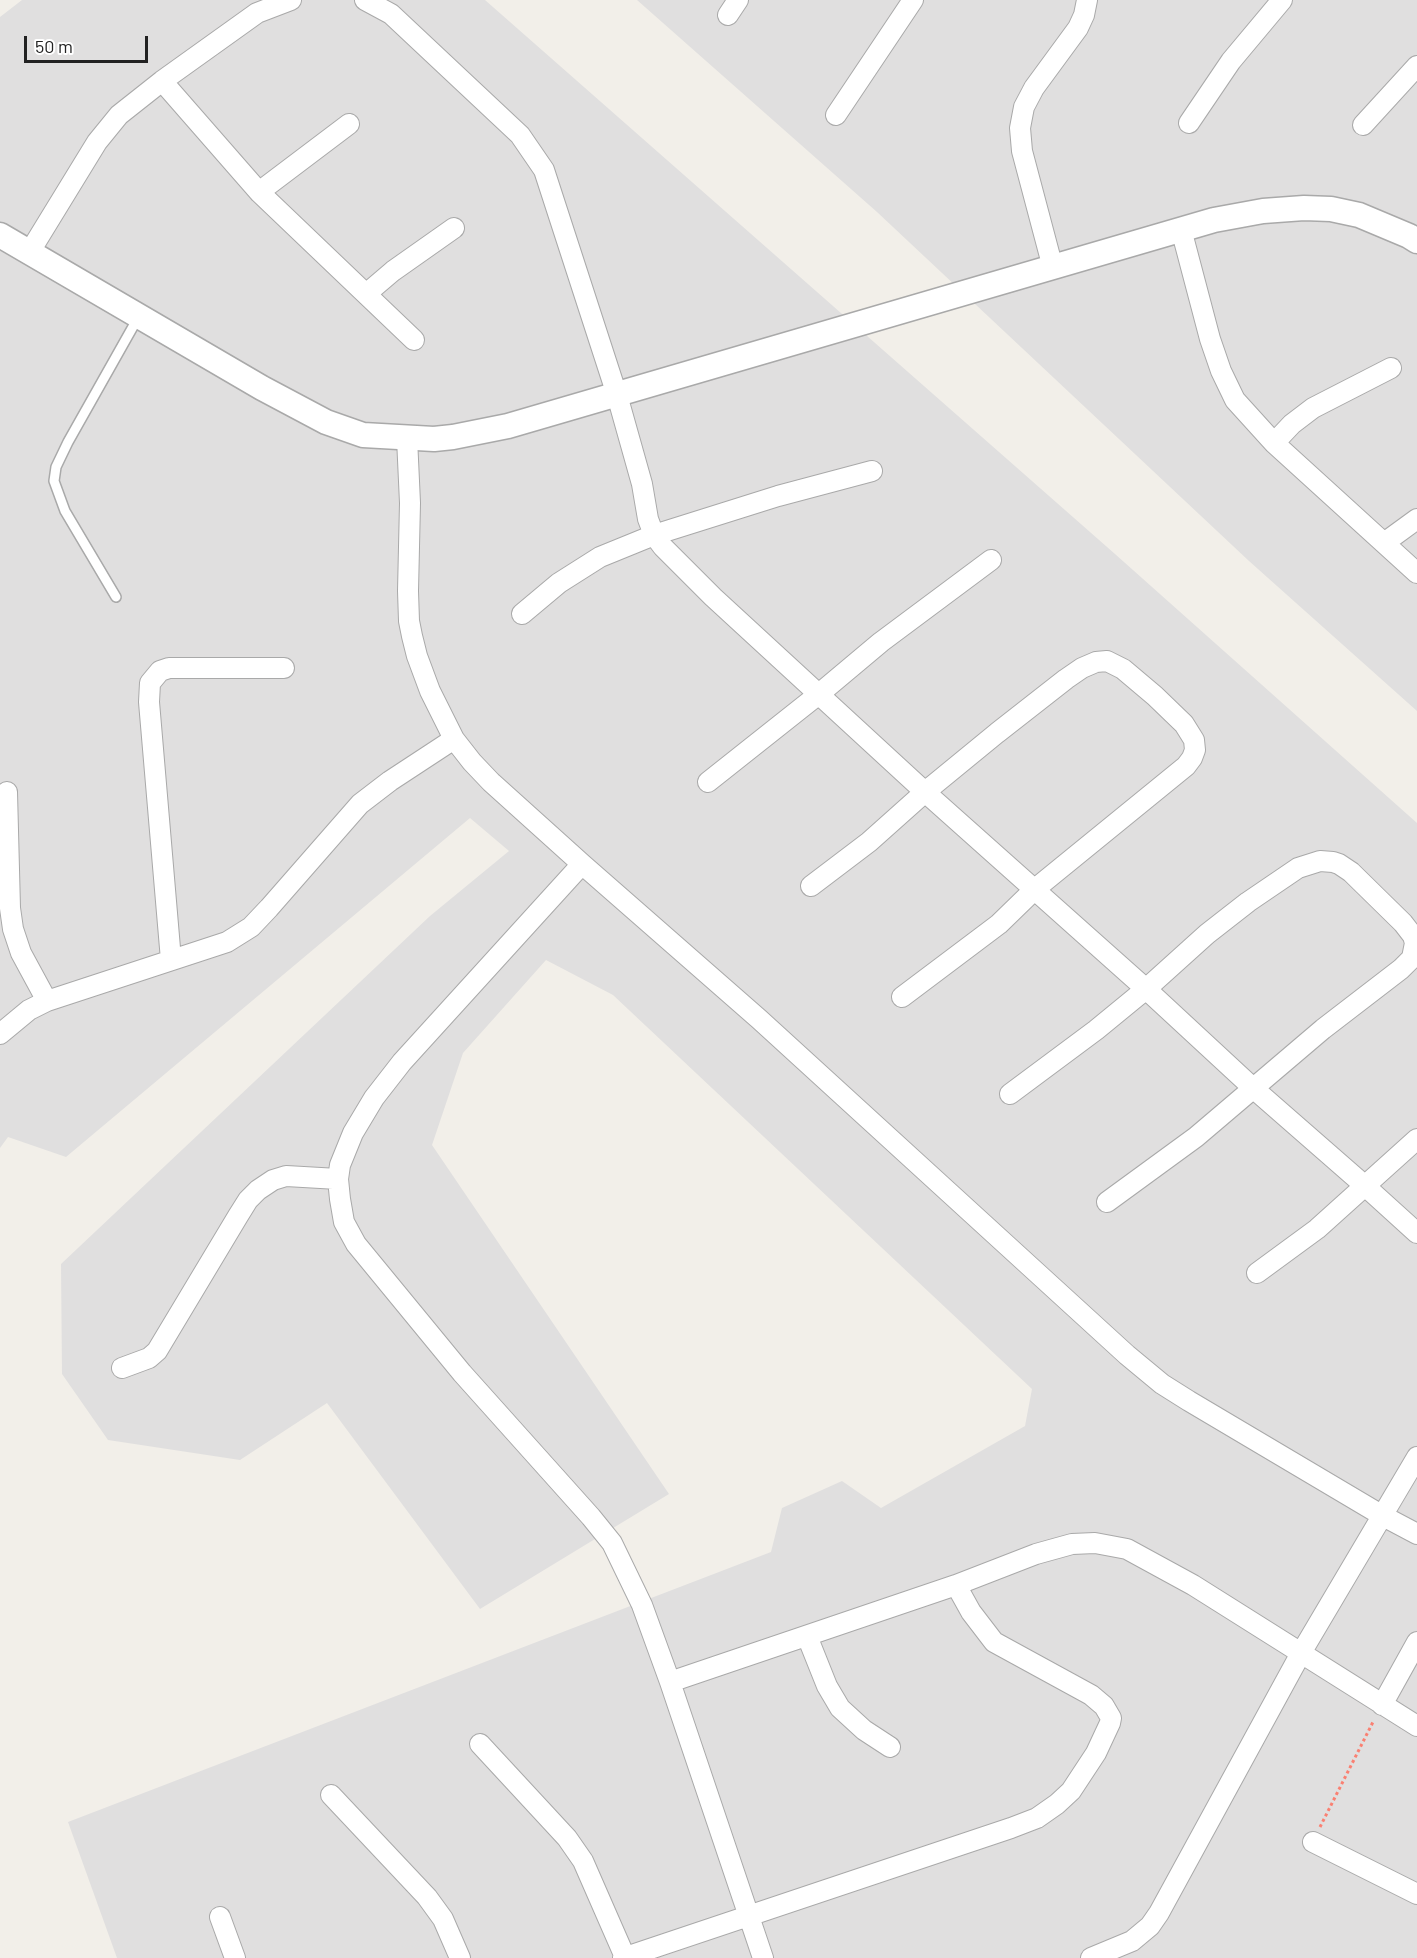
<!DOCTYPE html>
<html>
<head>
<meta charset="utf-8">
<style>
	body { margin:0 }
	#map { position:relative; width:1417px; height:1958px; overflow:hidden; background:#f2efe9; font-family:Barlow,sans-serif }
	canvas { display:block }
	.scale { position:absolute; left:24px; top:36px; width:124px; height:27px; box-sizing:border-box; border:3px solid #222; border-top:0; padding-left:8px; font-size:18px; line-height:21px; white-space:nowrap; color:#222; -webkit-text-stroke:4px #fff; paint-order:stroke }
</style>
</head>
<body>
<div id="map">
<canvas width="1417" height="1958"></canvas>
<div class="scale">50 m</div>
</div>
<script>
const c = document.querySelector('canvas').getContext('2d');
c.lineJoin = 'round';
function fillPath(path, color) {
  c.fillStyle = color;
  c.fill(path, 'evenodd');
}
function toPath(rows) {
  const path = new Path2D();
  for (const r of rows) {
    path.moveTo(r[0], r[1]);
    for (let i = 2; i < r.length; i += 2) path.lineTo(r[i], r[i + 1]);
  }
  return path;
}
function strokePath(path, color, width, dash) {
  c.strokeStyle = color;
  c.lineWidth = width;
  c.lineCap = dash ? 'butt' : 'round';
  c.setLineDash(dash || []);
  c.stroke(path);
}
const residential = toPath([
	[22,0,485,0,1115,554,1417,823,1417,1958,117,1958,68,1822,771,1552,782,1508,842,1481,881,1508,1025,1426,1032,1389,613,995,546,960,463,1053,432,1145,669,1494,480,1609,327,1403,240,1460,108,1440,62,1374,61,1264,430,916,509,851,470,818,66,1157,8,1137,0,1148,0,17],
	[637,0,1417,0,1417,711,1249,561,877,212]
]);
const path = toPath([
	[1320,1827,1374,1720]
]);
const service = toPath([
	[116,597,65,511,54,481,56,467,68,442,139,316]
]);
const minor = toPath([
	[365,0,391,14,520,135,544,170,617,395,642,484,648,519,654,535,663,547,713,597,925,792,1146,989,1253,1088,1364,1185,1417,1233],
	[728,15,738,0],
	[162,81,259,192,414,340],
	[836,115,913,0],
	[1189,123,1231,61,1282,0],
	[1363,125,1417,66],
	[259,192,349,124],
	[1181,229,1210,339,1221,371,1235,400,1274,443,1417,573],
	[29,253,97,142,119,115,162,81,257,13,291,0],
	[1053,268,1022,151,1020,128,1024,107,1034,88,1078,28,1084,15,1087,0],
	[366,294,393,271,454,228],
	[407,438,410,503,408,591,409,621,412,636,417,656,430,691,454,739,472,762,491,782,582,864,759,1019,1127,1355,1162,1384,1189,1401,1383,1516,1417,1534],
	[1274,443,1292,424,1313,408,1391,368],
	[1384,543,1417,519],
	[522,614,559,583,600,557,654,535,778,496,872,471],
	[708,782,819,694,881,642,991,560],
	[7,792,10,908,13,929,21,953,47,1001],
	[582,864,402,1062,374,1098,353,1133,340,1165,338,1179,340,1199,344,1222,356,1244,462,1373,591,1517,612,1543,642,1605,670,1682,763,1958],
	[811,886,869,842,925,792,997,733,1066,679,1082,668,1096,662,1107,661,1123,669,1155,696,1184,724,1194,740,1195,750,1192,758,1186,766,1035,889,999,924,902,997],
	[171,960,149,702,150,683,160,671,169,668,284,668],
	[0,1034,29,1010,47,1001,227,942,251,927,269,908,360,804,390,781,454,739],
	[1010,1094,1096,1030,1146,989,1207,934,1248,902,1298,868,1320,861,1333,862,1339,864,1351,872,1403,923,1413,936,1415,943,1412,958,1401,969,1323,1029,1196,1137,1107,1202],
	[1257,1273,1317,1229,1417,1139],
	[122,1368,149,1358,157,1351,238,1216,248,1200,258,1190,273,1180,286,1176,338,1179],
	[956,1585,1036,1554,1072,1544,1095,1543,1127,1549,1193,1585,1417,1726],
	[807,1636,827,1686,840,1708,864,1730,890,1747],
	[1382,1705,1417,1642],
	[480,1744,567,1838,583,1861,625,1957],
	[331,1795,427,1897,443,1919,460,1958],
	[1313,1842,1417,1894],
	[220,1917,235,1958],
	[623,1958,1011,1828,1037,1818,1057,1804,1071,1791,1096,1753,1110,1723,1111,1718,1104,1706,1091,1695,994,1642,971,1612,956,1585,670,1682],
	[1091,1958,1132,1941,1150,1926,1159,1913,1301,1653,1417,1457]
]);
const tertiary = toPath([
	[0,235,262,388,326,422,363,435,434,439,453,437,508,426,1214,220,1263,211,1304,208,1331,209,1359,215,1409,236,1417,241]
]);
fillPath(residential, '#e0dfdf');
strokePath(service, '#a9a9a9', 12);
strokePath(minor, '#a9a9a9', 22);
strokePath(tertiary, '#a9a9a9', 27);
strokePath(path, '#fa8072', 3, [3, 3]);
strokePath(service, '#fff', 9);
strokePath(minor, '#fff', 20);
strokePath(tertiary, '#fff', 24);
</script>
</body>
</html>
